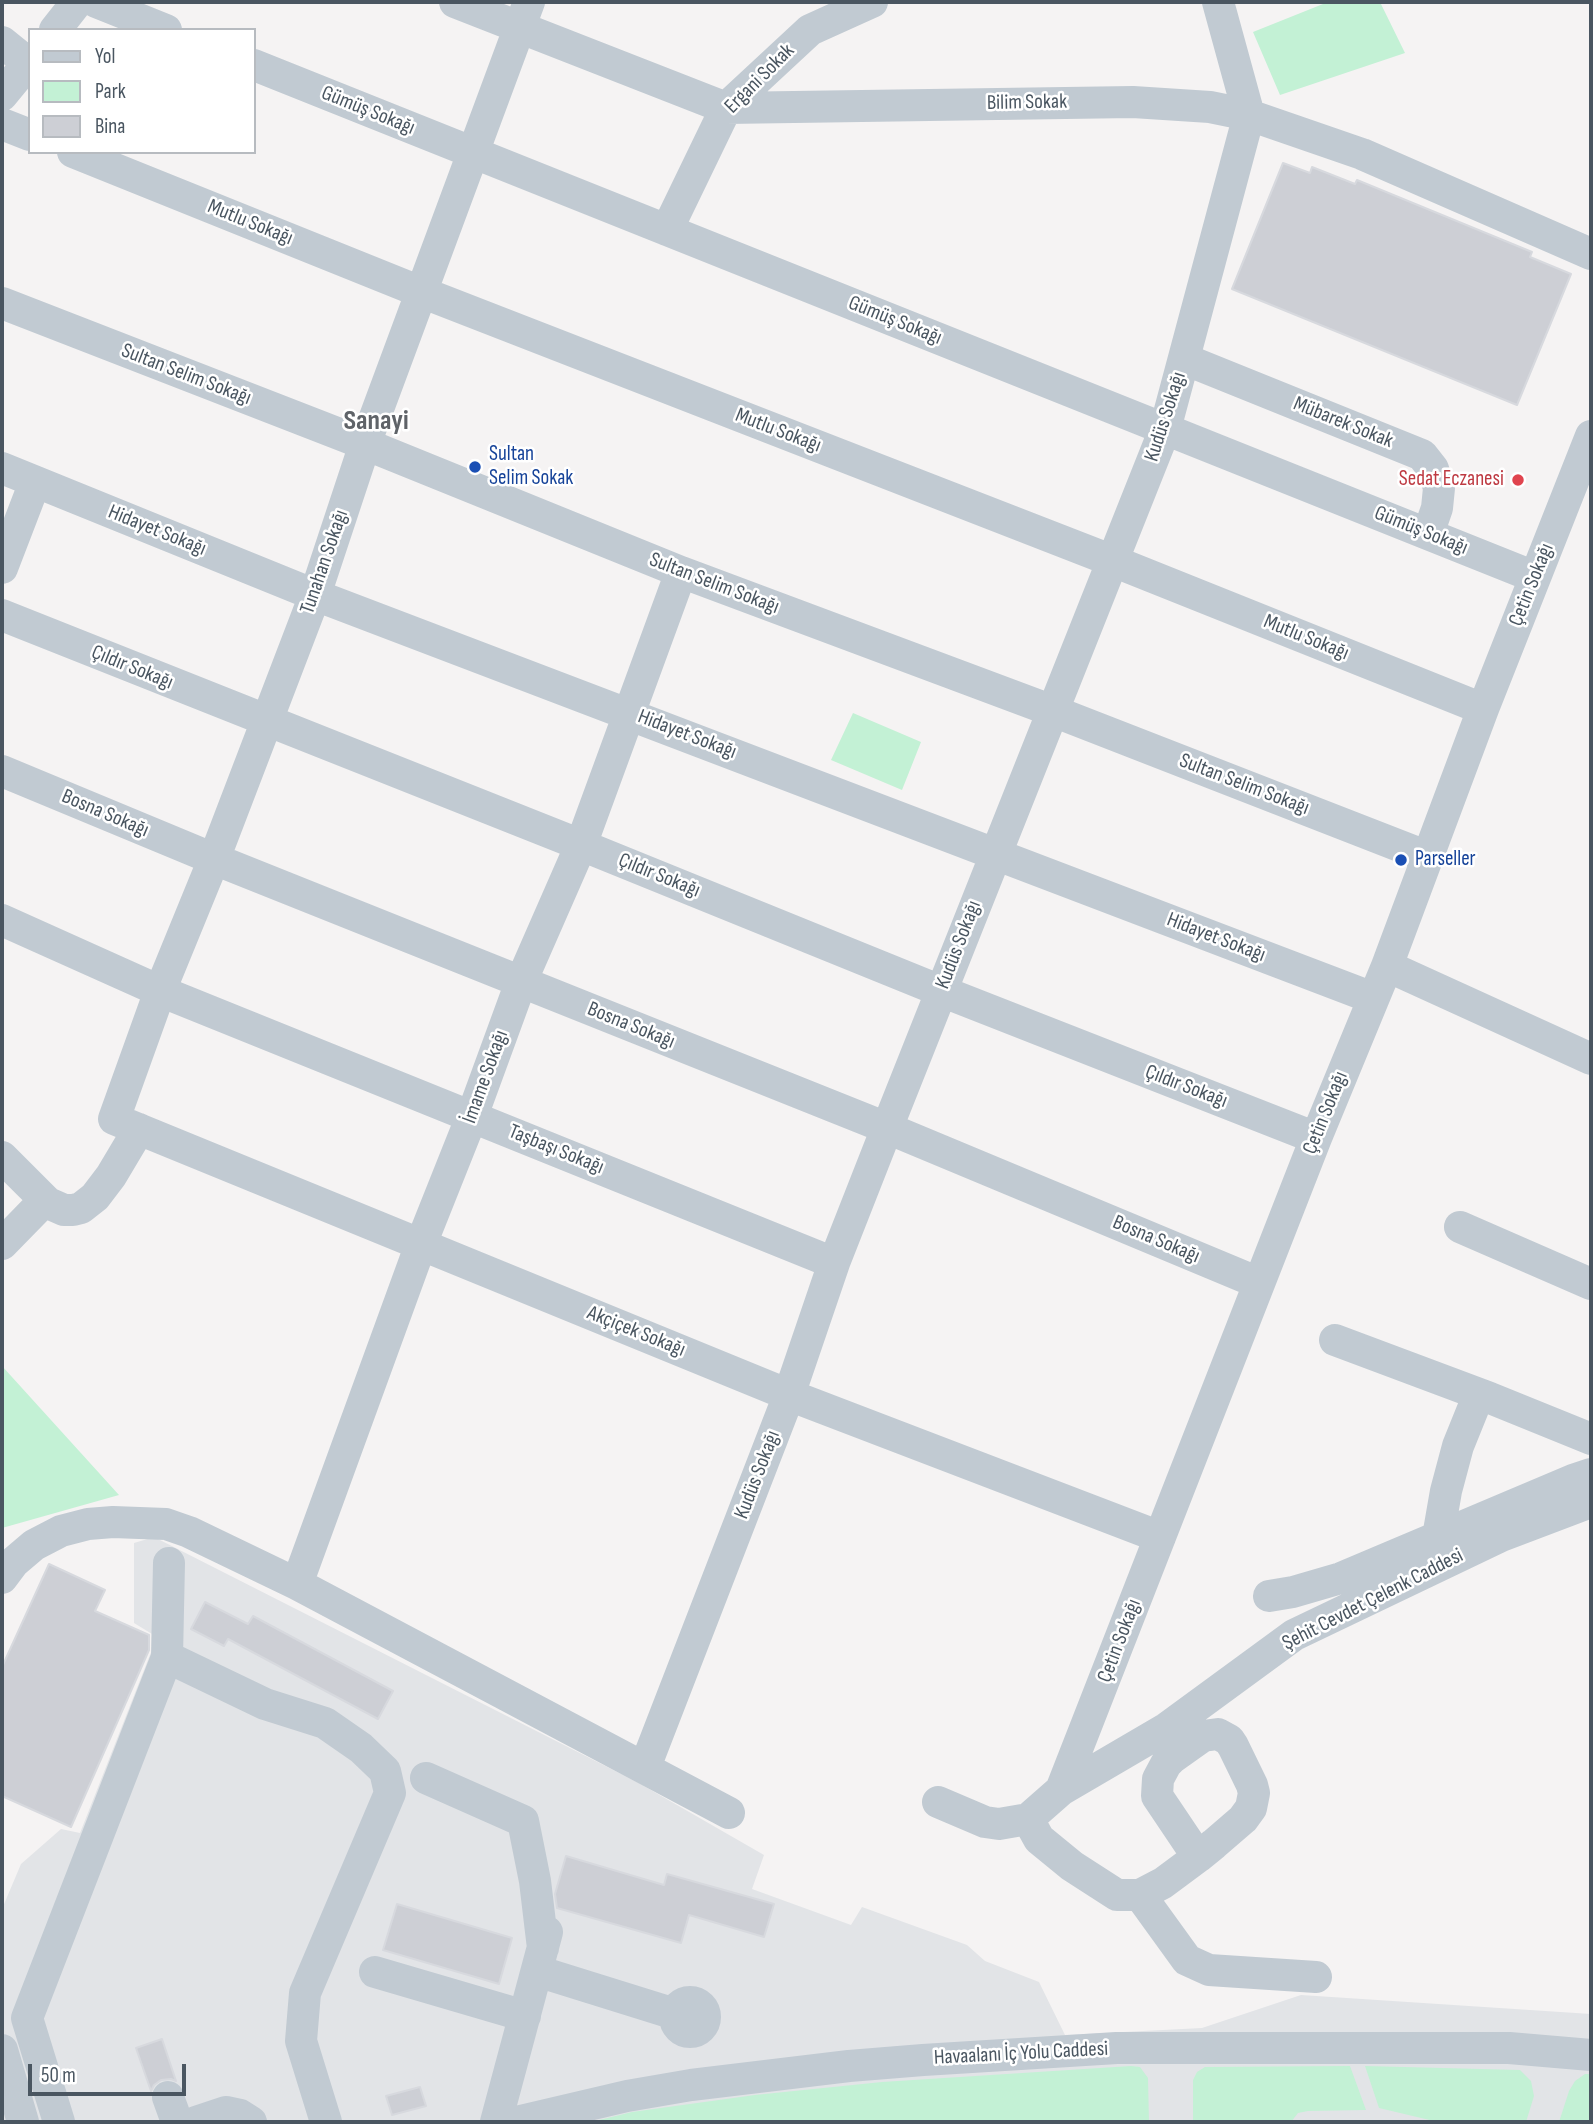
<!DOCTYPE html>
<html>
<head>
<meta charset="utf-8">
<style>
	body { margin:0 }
	#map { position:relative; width:1593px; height:2124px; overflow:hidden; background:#f5f3f3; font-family:"Sofia Sans Condensed",sans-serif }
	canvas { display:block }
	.frame { position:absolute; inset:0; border:4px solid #4a5661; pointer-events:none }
	.legend { position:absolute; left:28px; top:28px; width:228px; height:126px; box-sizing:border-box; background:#fff; border:2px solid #b7bbc0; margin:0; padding:9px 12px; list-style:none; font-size:21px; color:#4a5661 }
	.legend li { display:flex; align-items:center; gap:14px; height:35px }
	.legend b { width:35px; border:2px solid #b7bbc0 }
	.scale { position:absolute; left:28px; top:2064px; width:158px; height:32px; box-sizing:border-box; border:4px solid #4a5661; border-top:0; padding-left:9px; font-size:21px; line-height:24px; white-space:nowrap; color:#4a5661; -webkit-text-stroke:5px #fff; paint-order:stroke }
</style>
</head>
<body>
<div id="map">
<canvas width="1593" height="2124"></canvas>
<div class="frame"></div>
<ul class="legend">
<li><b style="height:9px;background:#c1cad2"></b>Yol</li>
<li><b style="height:19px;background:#c3f1d5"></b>Park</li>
<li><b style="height:19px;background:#cdcfd5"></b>Bina</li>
</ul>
<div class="scale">50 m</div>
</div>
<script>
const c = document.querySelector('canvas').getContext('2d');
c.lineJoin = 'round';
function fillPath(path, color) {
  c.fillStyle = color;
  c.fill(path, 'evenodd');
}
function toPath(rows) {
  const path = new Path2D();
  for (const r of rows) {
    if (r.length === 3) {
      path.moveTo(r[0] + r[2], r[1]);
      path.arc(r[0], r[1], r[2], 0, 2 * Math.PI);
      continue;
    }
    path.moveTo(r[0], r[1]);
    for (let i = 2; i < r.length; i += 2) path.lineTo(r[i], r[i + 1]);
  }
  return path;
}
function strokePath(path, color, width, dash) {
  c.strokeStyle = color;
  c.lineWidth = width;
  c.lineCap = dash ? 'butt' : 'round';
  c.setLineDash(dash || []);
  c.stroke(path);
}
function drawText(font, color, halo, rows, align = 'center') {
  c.font = font + ' "Sofia Sans Condensed",sans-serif';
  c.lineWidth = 5;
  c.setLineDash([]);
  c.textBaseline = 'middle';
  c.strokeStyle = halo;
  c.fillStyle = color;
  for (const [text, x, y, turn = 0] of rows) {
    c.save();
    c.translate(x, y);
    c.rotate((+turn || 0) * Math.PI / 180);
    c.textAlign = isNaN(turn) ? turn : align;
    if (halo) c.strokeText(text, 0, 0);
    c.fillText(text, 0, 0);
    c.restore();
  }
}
const airport = toPath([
	[154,1537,637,1782,764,1855,752,1889,851,1925,862,1907,967,1945,985,1961,1039,1982,1065,2035,1202,2028,1301,1995,1591,2014,1591,2122,2,2122,2,1909,21,1864,61,1829,80,1833,157,1637,134,1623,134,1543]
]);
const green = toPath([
	[1328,2,1380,2,1405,53,1280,95,1253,32],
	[853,713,921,742,902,790,831,760],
	[2,1366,119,1495,2,1528],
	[1131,2066,1140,2067,1148,2078,1149,2122,591,2122,632,2112,755,2095,882,2082],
	[1350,2066,1366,2110,1308,2111,1298,2113,1291,2122,1193,2122,1193,2080,1197,2072,1205,2067],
	[1365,2066,1520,2070,1531,2081,1534,2096,1526,2122,1438,2122,1379,2108],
	[1585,2074,1591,2074,1591,2122,1559,2122,1569,2091,1575,2081]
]);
const building = toPath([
	[1283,163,1310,173,1312,167,1355,184,1357,180,1532,252,1530,257,1571,274,1517,405,1232,289,1283,163],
	[49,1564,105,1590,95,1611,149,1635,149,1650,71,1827,2,1796,2,1667,49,1564],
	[205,1602,248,1624,253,1616,393,1691,378,1719,228,1639,224,1646,191,1629,205,1602],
	[566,1856,664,1885,667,1874,774,1904,764,1937,689,1915,681,1943,557,1908,555,1894,566,1856],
	[397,1904,512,1938,499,1984,383,1950,397,1904],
	[162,2039,176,2081,171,2079,161,2080,154,2085,151,2091,136,2048,162,2039],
	[420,2087,426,2106,392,2115,386,2096,420,2087]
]);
const minor = toPath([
	[96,2,166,30],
	[455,2,726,108,1133,102,1210,107,1249,115,1362,154,1591,254],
	[529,2,365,444,315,595,214,859,160,991,114,1119,789,1395,1160,1537],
	[55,30,77,2],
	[2,42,28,63],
	[254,65,1535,577],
	[2,95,30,61],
	[2,124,30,135],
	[73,152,421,292,1113,561,1483,709],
	[667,230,726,108,810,30,872,2],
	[2,303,365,444,681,572,1053,711,1428,857],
	[1184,359,1422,455,1433,469,1439,488,1437,508,1428,534],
	[2,468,315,595,1373,998],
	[2,568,35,482],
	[2,615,581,845,941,991,1316,1138],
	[2,771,214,859,887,1128,1259,1283],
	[2,920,160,991,834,1263],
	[1387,966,1591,1059],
	[2,1157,48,1203,64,1210,73,1210,81,1208,95,1197,111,1176,139,1129],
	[1460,1227,1591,1284],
	[2,1244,45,1200],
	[1335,1340,1490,1398,1591,1439],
	[1438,1537,1446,1491,1458,1446,1479,1394],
	[169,1563,167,1657,265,1704,325,1723,361,1748,385,1771,390,1793,305,1993,301,2041,326,2122],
	[2,1578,14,1562,34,1545,61,1531,88,1524,113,1522,166,1524,189,1532,297,1584,729,1813],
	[297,1584,421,1244,472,1116,521,982,581,845,681,572],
	[1269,1596,1293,1592,1341,1578,1573,1480,1591,1474],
	[645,1767,789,1395,834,1263,887,1128,1165,429,1249,115,1218,2],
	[426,1778,523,1821,535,1881,543,1948],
	[1061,1790,1316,1138,1387,966,1483,709,1591,436],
	[938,1802,985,1822,999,1824,1028,1819,1061,1790,1167,1728,1294,1635,1501,1536,1591,1502],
	[1028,1819,1039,1839,1072,1866,1117,1895,1140,1895,1163,1883,1198,1857,1214,1844,1243,1819,1251,1808,1254,1793,1252,1785,1233,1746,1229,1740,1218,1734,1203,1736,1172,1758,1166,1764,1158,1779,1157,1796,1198,1857],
	[1140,1895,1187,1960,1209,1970,1316,1977],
	[537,1971,675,2014],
	[375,1972,525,2016],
	[690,2017,15],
	[2,2050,23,2122],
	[168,2097,177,2122],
	[59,2122,27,2018,167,1657],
	[196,2122,226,2112,240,2115,251,2122],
	[496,2122,547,1932],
	[516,2122,627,2096,691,2085,849,2066,923,2060,1117,2048,1509,2048,1591,2055]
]);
const markers = [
	[475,467,7,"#1a4fb4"],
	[1518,480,7,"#e0444e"],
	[1401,860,7,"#1a4fb4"]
];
const streetNames = [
	["Ergani Sokak",760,79,-45],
	["Bilim Sokak",1027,103,-1],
	["Gümüş Sokağı",368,111,22],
	["Mutlu Sokağı",250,223,22],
	["Gümüş Sokağı",895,321,22],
	["Sultan Selim Sokağı",186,375,21],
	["Kudüs Sokağı",1166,417,-72],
	["Mübarek Sokak",1343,423,22],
	["Mutlu Sokağı",778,431,21],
	["Hidayet Sokağı",157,531,22],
	["Gümüş Sokağı",1421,531,22],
	["Tunahan Sokağı",325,562,-71],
	["Sultan Selim Sokağı",714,584,21],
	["Çetin Sokağı",1532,585,-68],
	["Mutlu Sokağı",1306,638,22],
	["Çıldır Sokağı",132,668,22],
	["Hidayet Sokağı",687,735,21],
	["Sultan Selim Sokağı",1244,785,21],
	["Bosna Sokağı",105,814,23],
	["Çıldır Sokağı",659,876,22],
	["Hidayet Sokağı",1216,938,21],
	["Kudüs Sokağı",959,945,-69],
	["Bosna Sokağı",631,1026,22],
	["İmame Sokağı",486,1077,-70],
	["Çıldır Sokağı",1186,1087,21],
	["Çetin Sokağı",1326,1113,-68],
	["Taşbaşı Sokağı",556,1150,22],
	["Bosna Sokağı",1156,1240,23],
	["Akçiçek Sokağı",636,1332,22],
	["Kudüs Sokağı",758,1475,-69],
	["Şehit Cevdet Çelenk Caddesi",1373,1600,-27],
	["Çetin Sokağı",1120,1641,-69],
	["Havaalanı İç Yolu Caddesi",1021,2054,-3]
];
const transitNames = [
	["Sultan",489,455],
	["Selim Sokak",489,479],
	["Parseller",1415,860]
];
const healthNames = [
	["Sedat Eczanesi",1504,480]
];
const districtNames = [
	["Sanayi",376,422]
];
fillPath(airport, '#e2e4e7');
fillPath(green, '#c3f1d5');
fillPath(building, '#cdcfd5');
strokePath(building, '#d7d9de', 2);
strokePath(minor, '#c1cad2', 32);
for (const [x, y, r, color] of markers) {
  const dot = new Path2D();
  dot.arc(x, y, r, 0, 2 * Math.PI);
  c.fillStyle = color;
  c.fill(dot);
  strokePath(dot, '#fff', 2.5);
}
drawText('21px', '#4a5661', '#fff', streetNames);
drawText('21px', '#164399', '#fff', transitNames, 'left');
drawText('21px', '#be3a42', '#fff', healthNames, 'right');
drawText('bold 28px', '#5f6368', '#fff', districtNames);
</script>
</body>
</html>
